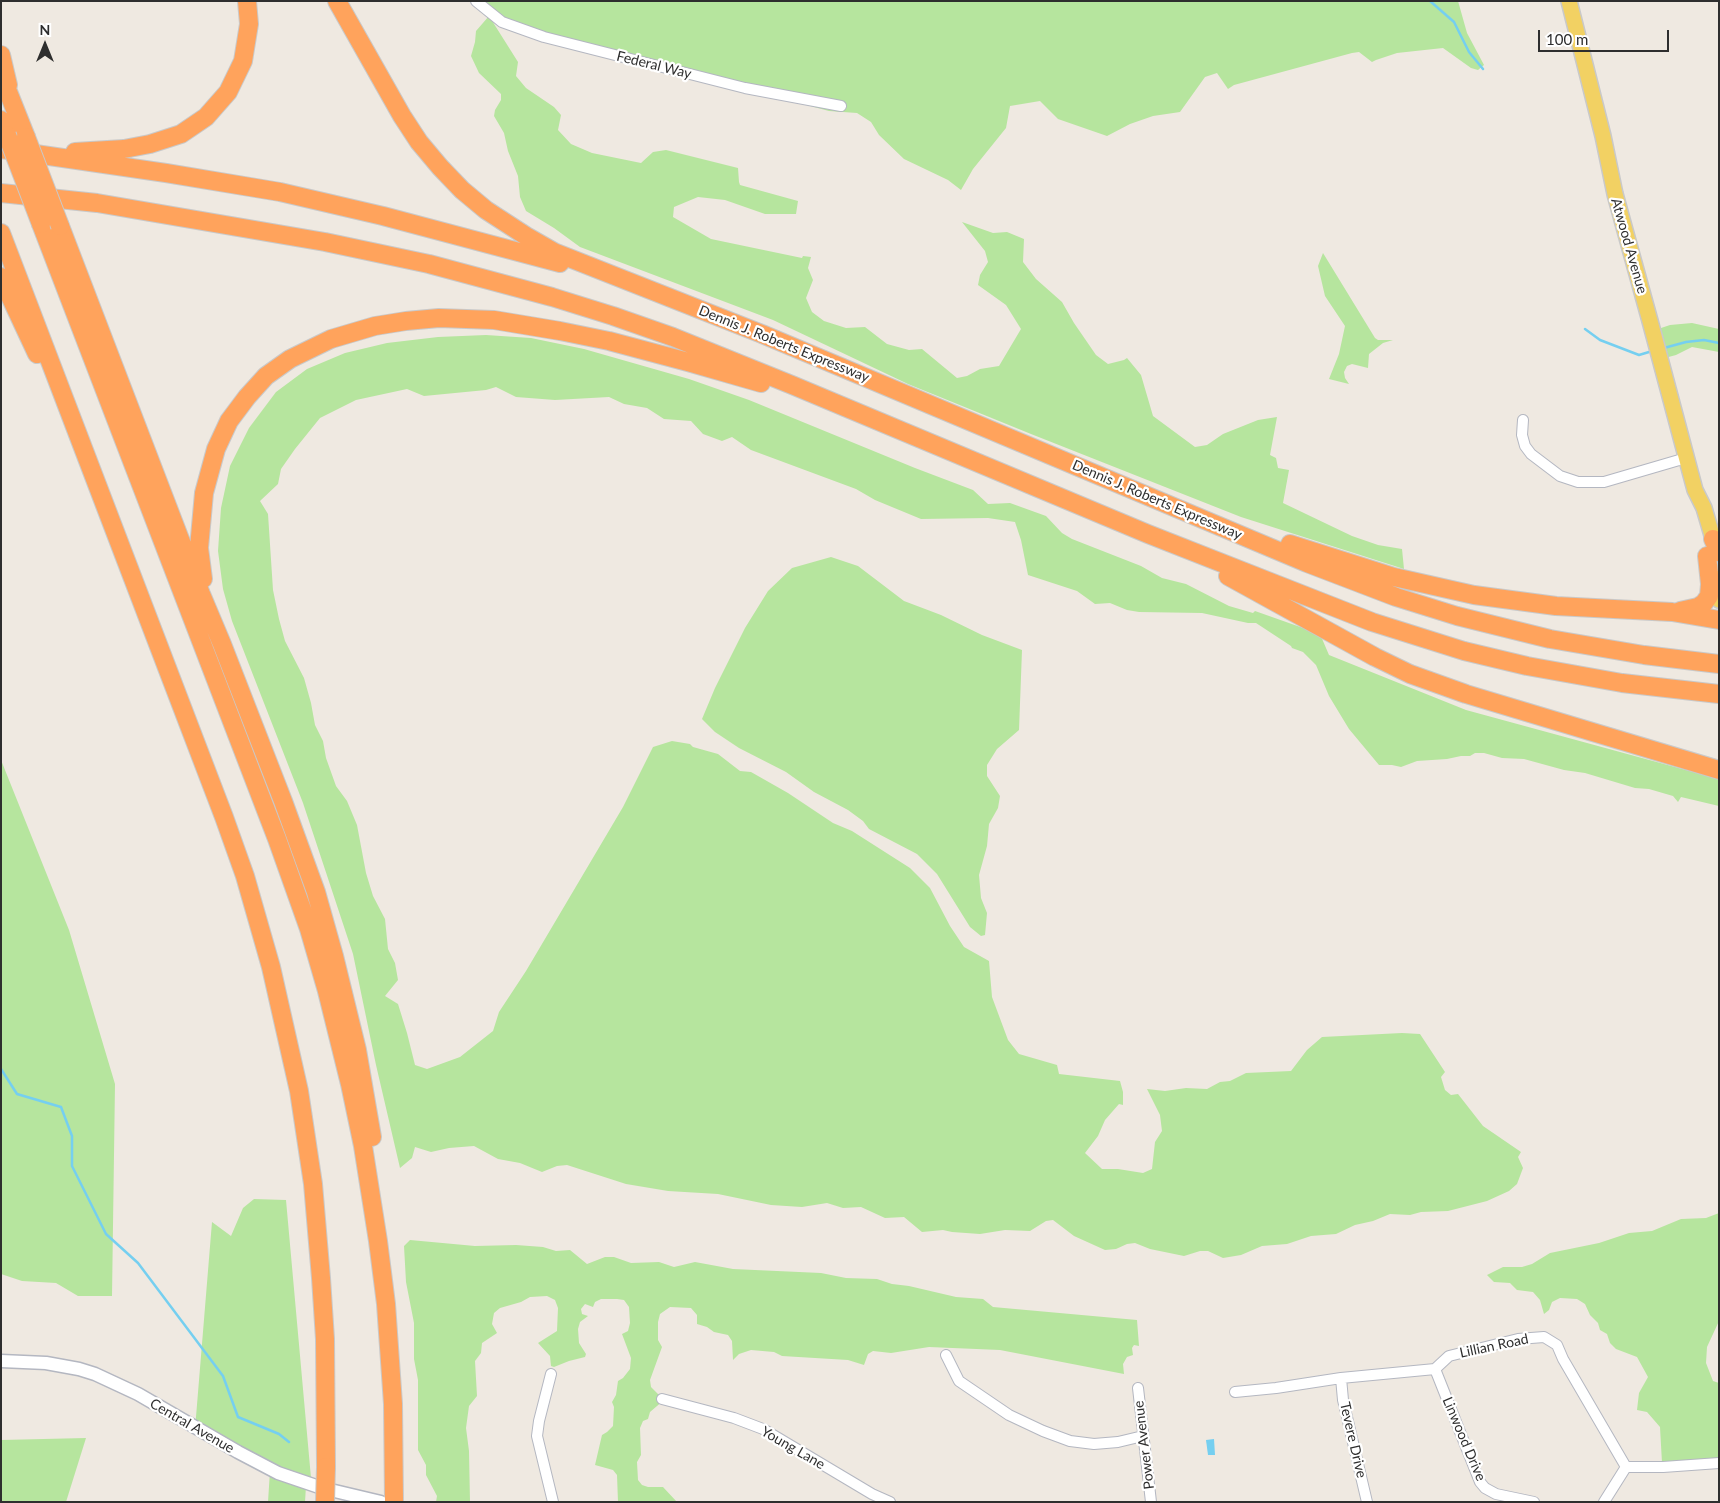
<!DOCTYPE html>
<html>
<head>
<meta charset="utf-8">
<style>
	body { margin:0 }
	#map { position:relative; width:1720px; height:1503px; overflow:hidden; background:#efe9e1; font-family:Lato,sans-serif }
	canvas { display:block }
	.frame { position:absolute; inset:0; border:2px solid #2e2e2e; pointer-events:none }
	.north { position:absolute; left:20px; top:20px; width:50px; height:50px; -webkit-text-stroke:4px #fff; paint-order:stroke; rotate:0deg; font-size:14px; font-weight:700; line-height:20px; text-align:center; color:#2e2e2e }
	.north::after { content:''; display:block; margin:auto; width:18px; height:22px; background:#2e2e2e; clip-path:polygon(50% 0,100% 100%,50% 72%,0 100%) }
	.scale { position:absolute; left:1538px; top:30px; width:131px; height:22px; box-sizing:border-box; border:2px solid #2e2e2e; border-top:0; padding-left:6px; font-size:15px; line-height:18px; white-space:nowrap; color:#2e2e2e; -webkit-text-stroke:4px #fff; paint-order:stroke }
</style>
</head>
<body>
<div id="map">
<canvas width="1720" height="1503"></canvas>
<div class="frame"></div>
<div class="north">N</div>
<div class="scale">100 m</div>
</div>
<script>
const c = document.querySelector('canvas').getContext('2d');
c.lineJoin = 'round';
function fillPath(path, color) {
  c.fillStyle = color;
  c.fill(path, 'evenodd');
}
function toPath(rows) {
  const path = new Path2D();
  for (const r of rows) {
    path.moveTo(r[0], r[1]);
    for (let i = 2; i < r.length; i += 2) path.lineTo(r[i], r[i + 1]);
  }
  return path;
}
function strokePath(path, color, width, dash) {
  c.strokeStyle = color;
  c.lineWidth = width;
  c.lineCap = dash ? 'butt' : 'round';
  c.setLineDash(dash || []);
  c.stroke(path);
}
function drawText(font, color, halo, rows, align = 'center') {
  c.font = font + ' Lato,sans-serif';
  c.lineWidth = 4.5;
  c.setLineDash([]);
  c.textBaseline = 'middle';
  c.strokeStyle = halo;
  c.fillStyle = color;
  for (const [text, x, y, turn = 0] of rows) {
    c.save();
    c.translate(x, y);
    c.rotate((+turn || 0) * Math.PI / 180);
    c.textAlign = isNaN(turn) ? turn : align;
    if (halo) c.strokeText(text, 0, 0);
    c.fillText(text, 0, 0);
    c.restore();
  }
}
const green = toPath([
	[478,1,1458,1,1467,33,1484,65,1478,70,1471,68,1443,48,1397,53,1376,60,1372,62,1359,52,1352,53,1234,85,1228,89,1217,73,1205,77,1180,112,1153,116,1130,124,1107,136,1058,119,1040,101,1010,106,1006,128,973,169,961,190,948,180,904,159,879,135,871,122,857,113,829,111,521,29],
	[489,16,518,62,516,76,526,88,554,107,561,115,558,130,571,144,592,153,641,163,653,152,666,150,738,168,739,182,740,185,798,201,796,214,765,214,725,200,698,197,674,207,673,217,711,239,802,258,803,256,811,257,808,268,813,280,806,298,812,312,824,321,846,328,865,327,887,344,909,350,922,349,957,378,967,376,980,369,999,366,1021,329,1006,305,978,285,980,275,988,262,985,251,962,222,993,233,1007,232,1024,239,1023,262,1036,279,1062,302,1074,323,1096,355,1108,364,1124,360,1127,358,1141,375,1153,416,1195,447,1207,445,1223,434,1258,420,1277,417,1270,455,1276,458,1278,468,1289,470,1283,503,1352,536,1378,545,1402,549,1404,569,1241,517,1031,434,908,384,773,320,580,247,554,228,526,211,520,197,518,176,508,151,504,133,494,116,495,110,501,100,501,94,479,73,471,56,475,42,476,31],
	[1323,253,1375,338,1378,340,1393,340,1383,343,1369,354,1368,368,1352,364,1347,366,1344,372,1345,378,1349,384,1329,379,1339,354,1345,326,1325,296,1318,266],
	[1692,323,1719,329,1719,352,1692,347,1676,355,1661,359,1652,331,1670,325],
	[486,335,531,338,584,349,689,379,749,400,915,468,973,490,988,504,1010,503,1046,516,1062,533,1072,539,1141,566,1162,578,1186,584,1229,606,1253,613,1255,611,1320,634,1329,655,1466,710,1719,779,1719,806,1681,797,1678,802,1673,796,1649,789,1635,788,1585,773,1564,770,1524,759,1502,758,1484,753,1475,753,1470,756,1461,756,1447,759,1417,761,1401,767,1392,765,1379,765,1349,729,1329,696,1316,665,1303,652,1292,648,1291,646,1256,623,1248,623,1202,613,1139,612,1127,610,1110,603,1095,604,1077,591,1028,575,1021,540,1015,522,988,518,921,519,875,500,856,489,751,450,732,437,722,441,703,434,691,421,664,419,647,408,624,404,609,397,555,400,516,397,496,387,486,390,424,396,407,389,356,400,320,418,295,449,281,469,278,484,260,501,268,514,273,590,279,619,285,641,304,678,311,703,315,725,323,741,326,758,336,786,347,801,357,825,366,873,373,896,385,919,388,949,395,963,398,980,385,996,398,1004,407,1033,415,1065,427,1069,460,1057,493,1031,499,1012,526,971,623,807,653,747,672,741,690,744,693,747,718,754,740,771,751,772,788,793,833,823,852,831,910,868,930,888,950,926,964,947,989,961,992,997,1008,1040,1019,1054,1057,1065,1059,1074,1120,1081,1123,1092,1123,1105,1119,1104,1105,1120,1098,1136,1085,1153,1102,1169,1118,1169,1143,1173,1152,1169,1155,1142,1162,1131,1160,1115,1147,1089,1165,1091,1186,1088,1207,1089,1220,1082,1230,1081,1246,1073,1291,1071,1307,1050,1322,1037,1402,1033,1420,1034,1445,1072,1441,1077,1445,1090,1451,1095,1458,1094,1483,1126,1521,1152,1518,1157,1523,1168,1517,1184,1509,1191,1487,1201,1448,1211,1421,1212,1410,1215,1390,1214,1373,1221,1355,1225,1336,1234,1311,1236,1287,1244,1262,1246,1241,1255,1223,1258,1208,1251,1200,1251,1184,1256,1150,1249,1135,1243,1127,1244,1116,1249,1105,1250,1074,1236,1053,1220,1046,1221,1030,1231,1005,1230,980,1234,952,1232,943,1230,922,1232,904,1217,885,1218,861,1207,843,1208,827,1203,802,1207,771,1205,718,1194,668,1191,626,1184,567,1165,557,1166,542,1172,520,1163,498,1159,474,1146,449,1148,431,1152,415,1147,412,1158,400,1168,376,1065,353,954,303,803,232,621,223,589,218,551,221,508,230,466,249,428,276,392,307,369,345,353,387,343,438,337],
	[831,557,858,566,904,601,941,615,982,635,1022,650,1019,730,997,749,987,765,987,776,1000,796,998,808,989,824,987,846,979,875,981,898,987,913,985,935,981,936,970,927,937,874,917,854,869,829,863,821,848,810,814,792,786,772,739,748,715,732,702,719,715,688,745,628,768,591,792,568],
	[1,760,69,930,115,1084,112,1296,78,1296,56,1283,22,1281,1,1274],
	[254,1199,286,1200,311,1478,310,1484,306,1486,305,1502,268,1502,270,1471,195,1429,212,1222,231,1236,243,1208],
	[1719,1213,1719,1321,1707,1347,1706,1363,1713,1381,1719,1383,1719,1462,1662,1463,1660,1427,1647,1412,1637,1410,1639,1393,1648,1377,1637,1357,1616,1349,1610,1343,1607,1334,1600,1330,1598,1323,1590,1315,1585,1304,1577,1299,1560,1298,1552,1302,1549,1310,1544,1314,1540,1300,1533,1292,1517,1290,1510,1283,1494,1282,1487,1275,1503,1267,1522,1267,1532,1264,1550,1253,1599,1243,1629,1233,1652,1231,1681,1219,1706,1218],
	[410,1240,475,1246,516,1245,543,1247,556,1251,570,1250,587,1264,605,1257,614,1257,631,1263,659,1262,674,1267,695,1262,733,1269,821,1273,846,1278,877,1279,892,1284,909,1286,956,1297,983,1299,993,1307,1137,1320,1139,1346,1134,1345,1132,1348,1133,1355,1127,1357,1123,1364,1124,1374,1000,1350,929,1347,891,1353,873,1351,868,1354,864,1365,848,1360,782,1356,774,1352,751,1350,739,1354,733,1360,732,1341,728,1335,714,1332,707,1327,697,1324,697,1315,691,1308,670,1307,660,1314,658,1322,658,1340,662,1347,650,1380,651,1387,664,1400,650,1412,648,1419,643,1421,640,1428,641,1455,637,1462,638,1480,642,1485,648,1487,663,1487,677,1502,618,1502,617,1475,613,1470,595,1465,602,1435,607,1432,613,1426,614,1407,612,1402,616,1395,618,1381,623,1378,630,1369,631,1358,622,1334,628,1331,630,1323,629,1307,624,1300,617,1299,601,1299,595,1302,593,1307,585,1304,581,1309,582,1314,588,1316,580,1322,578,1329,579,1343,586,1354,585,1357,569,1361,554,1367,551,1366,550,1356,538,1343,557,1331,558,1308,555,1300,547,1296,530,1297,521,1302,500,1308,494,1313,492,1324,497,1333,482,1343,481,1353,475,1361,477,1396,469,1406,466,1428,469,1451,470,1502,436,1502,437,1496,426,1475,426,1465,418,1450,418,1380,414,1359,414,1323,406,1282,404,1246],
	[86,1438,66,1502,1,1502,1,1440]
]);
const water = toPath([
	[1214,1439,1215,1455,1208,1455,1206,1440]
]);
const stream = toPath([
	[1430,1,1454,22,1469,52,1483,69],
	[1585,329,1600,340,1639,355,1649,352],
	[1664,348,1686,342,1704,340,1719,343],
	[1,1069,17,1094,61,1107,72,1136,72,1166,106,1234,138,1263,223,1376,238,1417,279,1434,289,1442]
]);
const minor = toPath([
	[476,1,502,22,544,37,745,88,841,106],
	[1523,420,1522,435,1525,446,1531,454,1560,476,1578,482,1604,482,1686,458],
	[946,1355,959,1381,1009,1415,1043,1431,1070,1441,1094,1444,1118,1442,1143,1436],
	[1435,1369,1480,1482,1485,1488,1496,1494,1534,1502],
	[551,1374,539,1421,537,1436,553,1502],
	[1341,1378,1343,1400,1367,1502],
	[1138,1388,1151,1502],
	[1235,1392,1276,1388,1341,1378,1435,1369,1449,1356,1518,1339,1544,1337,1557,1345,1563,1359,1626,1467],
	[662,1399,734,1418,763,1429,872,1494,890,1502],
	[1626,1467,1663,1467,1719,1463],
	[1604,1502,1626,1467]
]);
const tertiary = toPath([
	[1,1361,46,1363,79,1369,95,1374,138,1394,238,1452,278,1473,322,1488,381,1502]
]);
const primary = toPath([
	[1569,1,1603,136,1615,194,1650,321,1695,490,1704,508,1716,549],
	[1713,577,1719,600]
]);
const motorway = toPath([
	[337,1,402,116,419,142,440,167,462,190,486,210,526,236,554,252,762,334,1307,563,1396,597,1457,616,1550,639,1644,655,1719,664],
	[1,55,8,85],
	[1,74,26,137],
	[1,120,7,135],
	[1,149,166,173,280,192,383,216,560,263],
	[75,152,124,149,150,144,181,134,206,117,228,92,243,61,249,24,247,1],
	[1,193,97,203,325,242,429,264,552,297,613,316,673,337,792,385,1148,534,1372,622,1464,651,1527,666,1622,683,1719,694],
	[41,224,277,839,309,929,327,991,350,1084,363,1146,378,1241,386,1304,393,1404,394,1502],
	[60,226,201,594,222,644,283,801,316,892,334,956,357,1050,372,1137],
	[1,233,224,817,245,876,271,967,299,1091,313,1184,321,1278,325,1339,326,1467],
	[1,277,37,354],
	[1713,539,1719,552],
	[1290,544,1394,577,1474,595,1556,606,1672,612,1719,620],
	[1228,576,1375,657,1410,674,1466,694,1719,770],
	[203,579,199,548,204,493,216,449,229,421,247,397,266,376,290,359,331,339,375,326,406,321,439,318,494,320,560,331,609,341,688,362,761,383],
	[1680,611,1698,607,1704,603,1709,596,1710,584,1707,556]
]);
const motorwayBridge = toPath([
	[7,135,41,224],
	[26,137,60,226],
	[325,1502,326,1467]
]);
const streetNames = [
	["Federal Way",654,65,14],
	["Atwood Avenue",1629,246,74],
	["Dennis J. Roberts Expressway",784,344,22],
	["Dennis J. Roberts Expressway",1157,500,23],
	["Lillian Road",1494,1346,-12],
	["Central Avenue",192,1426,30],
	["Linwood Drive",1464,1439,67],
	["Tevere Drive",1353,1440,77],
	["Power Avenue",1144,1445,-97],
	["Young Lane",793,1448,30]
];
fillPath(green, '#b6e59e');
fillPath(water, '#75cff0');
strokePath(stream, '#75cff0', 2.5);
strokePath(minor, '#b4b7c1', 12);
strokePath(tertiary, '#b4b7c1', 15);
strokePath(primary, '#c9c9c9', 18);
strokePath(motorway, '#c9c9c9', 20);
strokePath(minor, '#fff', 10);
strokePath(tertiary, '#fff', 12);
strokePath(primary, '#f2d163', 15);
strokePath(motorway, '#ffa35c', 18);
strokePath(motorwayBridge, '#c9c9c9', 20, []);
strokePath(motorwayBridge, '#ffa35c', 18);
drawText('14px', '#2e2e2e', '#fff', streetNames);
</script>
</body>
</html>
